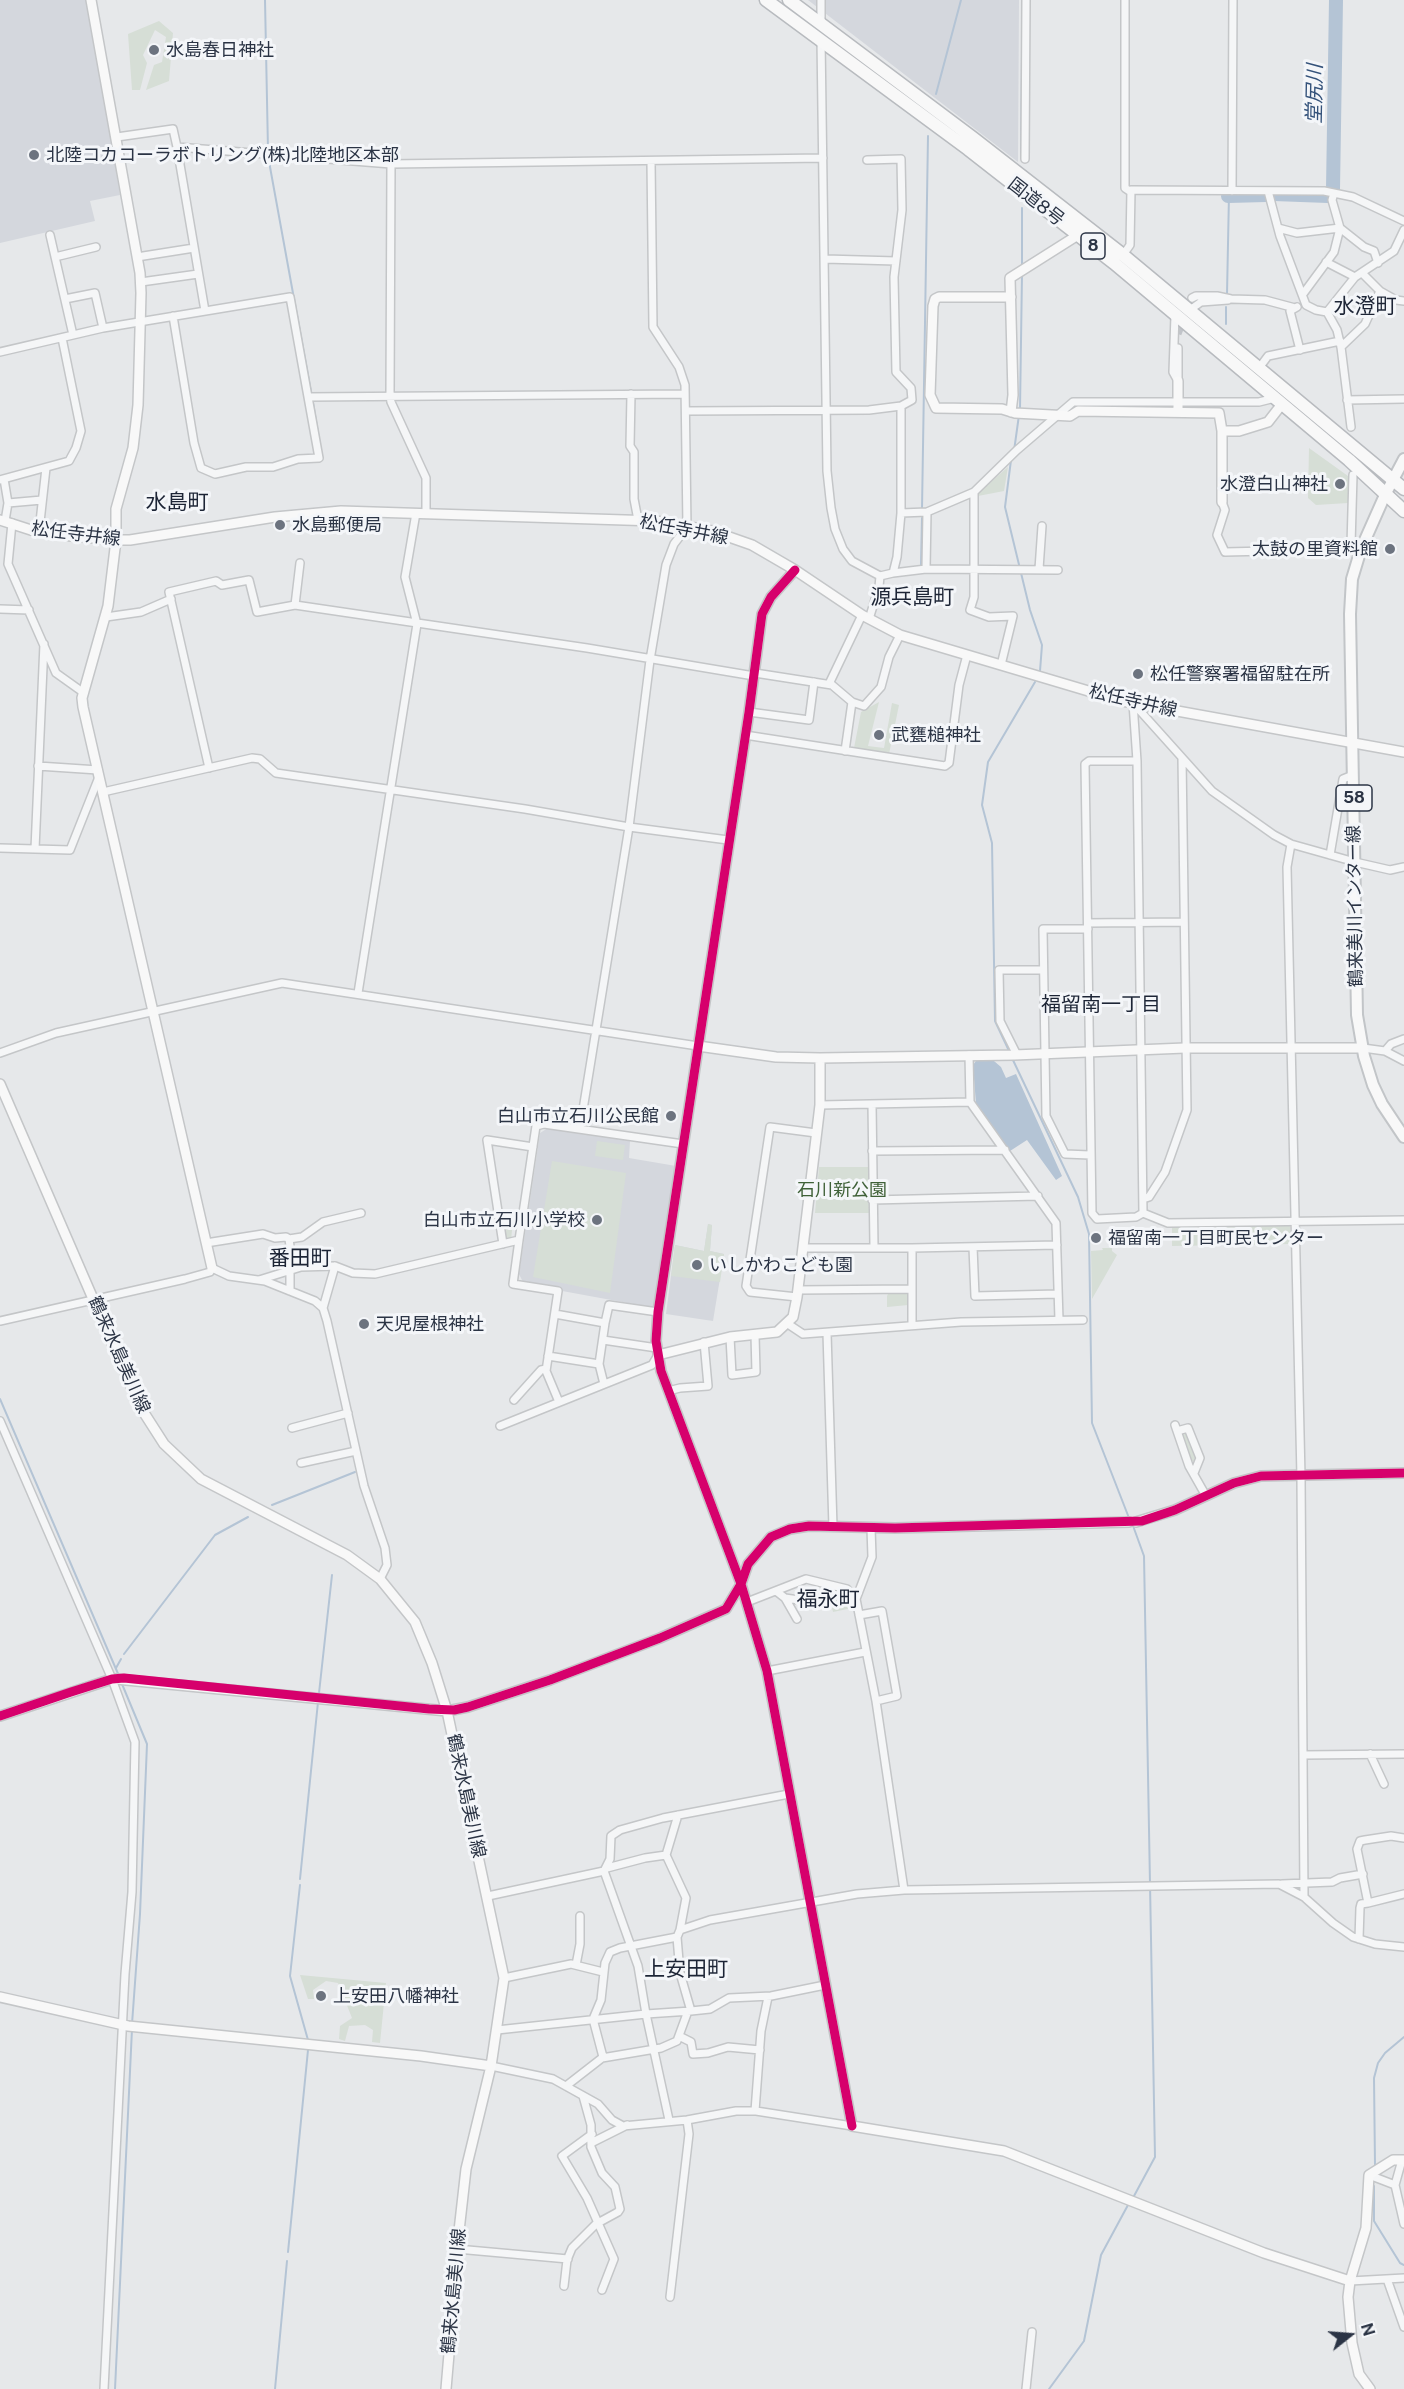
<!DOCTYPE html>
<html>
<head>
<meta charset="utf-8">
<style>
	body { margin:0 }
	#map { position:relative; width:1404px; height:2389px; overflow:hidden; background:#e6e8ea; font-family:"Public Sans",sans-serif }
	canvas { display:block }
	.north { position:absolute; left:1320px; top:2305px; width:60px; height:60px; -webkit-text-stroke:4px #f4f6f9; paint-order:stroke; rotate:73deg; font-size:16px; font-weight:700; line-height:24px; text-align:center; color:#2b3445 }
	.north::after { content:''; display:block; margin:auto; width:21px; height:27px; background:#2b3445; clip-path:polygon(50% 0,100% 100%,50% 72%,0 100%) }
</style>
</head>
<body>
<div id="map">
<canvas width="1404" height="2389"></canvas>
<div class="north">N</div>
</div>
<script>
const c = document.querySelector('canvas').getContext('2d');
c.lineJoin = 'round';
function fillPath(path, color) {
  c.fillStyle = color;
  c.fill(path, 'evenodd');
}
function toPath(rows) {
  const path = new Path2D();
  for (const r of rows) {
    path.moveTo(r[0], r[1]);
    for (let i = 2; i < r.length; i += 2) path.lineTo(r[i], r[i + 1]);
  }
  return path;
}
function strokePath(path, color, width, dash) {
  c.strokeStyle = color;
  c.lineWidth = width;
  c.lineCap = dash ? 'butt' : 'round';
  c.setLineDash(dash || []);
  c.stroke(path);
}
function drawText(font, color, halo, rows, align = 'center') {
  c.font = font + ' "Public Sans","Noto Sans JP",sans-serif';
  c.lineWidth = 6;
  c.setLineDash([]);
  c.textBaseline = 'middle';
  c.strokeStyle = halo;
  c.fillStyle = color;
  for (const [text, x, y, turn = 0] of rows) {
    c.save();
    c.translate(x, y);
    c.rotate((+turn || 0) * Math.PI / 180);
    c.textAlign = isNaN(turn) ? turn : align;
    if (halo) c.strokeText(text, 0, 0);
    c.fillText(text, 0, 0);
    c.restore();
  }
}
const built = toPath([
	[0,0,88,0,120,195,90,201,95,221,0,243],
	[808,0,1019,0,1018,162],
	[548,1128,630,1141,629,1158,676,1166,655,1308,524,1284,519,1274,540,1133],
	[708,1224,712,1225,710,1251,724,1254,713,1321,666,1314,675,1245,704,1251]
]);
const green = toPath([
	[159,21,173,33,169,81,146,90,154,65,162,62,166,37,155,30,143,55,147,63,140,90,132,90,128,34],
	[1309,448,1348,476,1348,503,1316,505,1308,498],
	[1008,467,1004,491,978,496,977,494],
	[879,702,868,746,884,748,892,703,899,705,889,754,854,748,861,712],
	[597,1141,625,1145,623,1160,595,1156],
	[552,1161,626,1173,610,1293,533,1277],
	[819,1167,868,1167,869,1213,815,1213],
	[501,1219,513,1221,511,1240,505,1241],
	[708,1224,712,1225,710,1251,724,1254,720,1282,671,1276,675,1245,704,1251],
	[1172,1225,1290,1225,1290,1244,1172,1246],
	[1102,1248,1112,1248,1112,1251,1117,1255,1092,1299,1091,1251,1103,1250],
	[889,1292,904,1292,908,1295,908,1305,887,1307,887,1296],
	[1187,1431,1198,1459,1197,1463,1190,1460,1180,1433],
	[830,1599,849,1599,852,1608,833,1612],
	[300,1975,386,1983,380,2043,372,2042,373,2030,365,2025,349,2026,345,2041,339,2039,340,2026,352,2018,338,1983,326,1981,313,1990,314,1999,308,1999]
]);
const water = toPath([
	[976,1061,994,1061,1001,1067,1006,1078,1016,1074,1062,1176,1056,1180,1027,1140,1010,1151,976,1104,973,1065]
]);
const stream = toPath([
	[265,0,268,150],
	[936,94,961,0],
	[268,156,311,392],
	[1021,157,1022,55],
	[1229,187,1230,0],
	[1022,268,1022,208],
	[1227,294,1229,194],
	[1226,324,1226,307],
	[313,403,321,451],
	[1020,409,1022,274],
	[1014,451,1019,415],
	[1011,460,1005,507,1030,610,1042,645,1040,671],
	[922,509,928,136],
	[921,565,922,518],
	[1010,1053,995,1021,992,843,982,805,988,762,1035,682],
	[1012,1058,1078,1197,1089,1234,1092,1423,1129,1518],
	[0,1399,119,1676],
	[272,1505,355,1472],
	[1132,1523,1144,1556,1155,2157,1134,2196],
	[124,1654,215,1535,248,1517],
	[116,1668,121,1659],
	[122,1684,147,1744,140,1914,132,2024],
	[319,1693,332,1575],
	[300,1879,318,1702],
	[300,1885,290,1976,308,2040],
	[1375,2165,1374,2078,1378,2063,1385,2053,1404,2037],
	[1374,2186,1374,2221,1400,2263,1404,2265],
	[288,2252,308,2050],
	[115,2389,132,2029],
	[275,2389,287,2261],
	[1049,2389,1084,2341,1101,2255,1128,2205]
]);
const river = toPath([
	[1333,189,1336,0],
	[1274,194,1328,196],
	[1228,196,1266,195]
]);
const streetTunnel = toPath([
	[1178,334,1192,298]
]);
const street = toPath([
	[821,0,821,25],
	[1125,0,1125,188,1131,192],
	[821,39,827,471,831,508,835,529,843,549,852,561,880,576,879,587,869,619],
	[117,137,173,129,177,147,391,164,823,158],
	[177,147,205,311],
	[1025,159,1026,0],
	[391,164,390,396,391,402,426,478,426,514],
	[1232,191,1233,0],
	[1268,191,1280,236,1306,305,1316,310,1327,312],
	[1278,228,1297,233,1340,228,1364,247,1374,251,1378,263],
	[50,235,73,335],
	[1123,255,1130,245,1131,190,1324,191,1353,197,1404,221],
	[55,257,96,247],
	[137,257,194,248],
	[825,259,896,261],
	[1326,262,1355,277],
	[1362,273,1380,291,1396,300,1404,301],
	[141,282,198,274],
	[1303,294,1334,252,1340,228,1332,200,1334,193],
	[1192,298,1196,296,1217,296,1231,299,1265,300,1295,308],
	[65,299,95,293,103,328],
	[1297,307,1290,311,1300,350],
	[1327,312,1337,330,1341,347,1351,427],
	[1327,312,1355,277,1394,251,1404,230],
	[1191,313,1194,307,1201,302,1228,300],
	[1175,315,1173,372,1178,381],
	[1341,347,1365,324,1380,291],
	[0,352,103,328,145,321,290,297,319,458,298,459,273,467,246,467,215,474,201,468,194,443,173,316],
	[1259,368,1268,356,1340,341],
	[1178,379,1178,348],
	[631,394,630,446,634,452,634,499,638,520],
	[308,397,684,394],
	[1347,400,1404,399],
	[686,411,869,410,901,406,912,400,911,388,896,372,894,277,902,210,901,159,867,160],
	[1353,475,1351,545,1355,551],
	[4,479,8,503,5,521],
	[0,480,69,461,76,448,81,431,62,338],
	[974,492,974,597,970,610,989,617,1013,616,1001,665],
	[1222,502,1225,510,1217,535,1225,552,1354,549],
	[8,503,42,500],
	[901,513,927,512,974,492,1017,450,1073,402,1259,402,1275,398],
	[12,523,8,564,56,673,84,693],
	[39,531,46,468],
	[926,569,927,512],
	[1039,569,1042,526],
	[893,573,926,569,1058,570],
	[880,576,893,573,897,557,901,513,901,406],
	[295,605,300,563],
	[0,609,29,610],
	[106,617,141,612,171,599],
	[44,644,35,849,70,850,99,777],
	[755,673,832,685,852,702,864,706,881,687,889,657,900,635],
	[829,684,862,615],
	[1133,703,1137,761,1143,1213],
	[1133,703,1212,791,1274,835,1291,844,1355,862,1390,870,1404,867],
	[749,712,809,720,814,682],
	[745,735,945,766,949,763,959,685,967,655],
	[845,751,852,702],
	[1137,761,1089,761,1085,764,1092,1213,1097,1219,1136,1217,1143,1213],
	[38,766,98,770],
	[209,768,169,592,216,581,222,585,249,580,257,612,295,605,587,648,754,676],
	[103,792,252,758,260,759,276,773,525,809,629,827,728,840],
	[1291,844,1287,867,1301,1477,1304,1897],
	[0,848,35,849],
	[1330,855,1343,779,1353,775],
	[1088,923,1184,922],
	[1088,929,1043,929,1046,1116,1065,1154,1090,1155],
	[358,993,417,624,405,577,416,513],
	[1363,1048,1385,1051,1404,1061],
	[1385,1051,1391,1044,1404,1039],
	[0,1053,56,1033,282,983,698,1046],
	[969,1055,970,1102,1056,1223,1059,1320],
	[1017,1055,1000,1021,999,970,1043,970],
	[872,1104,874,1247],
	[820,1105,970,1102],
	[580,1128,629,827,650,660,666,565,674,544,687,527,685,385,679,367,653,327,651,161],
	[872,1151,1005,1150],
	[1143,1199,1149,1197,1165,1172,1187,1110,1182,758],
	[872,1200,1038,1196],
	[1143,1213,1168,1223,1404,1220],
	[289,1239,293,1268],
	[519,1240,513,1284,558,1291,546,1371,559,1402],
	[206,1243,263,1234,275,1238,286,1237,289,1239,302,1237,323,1222,361,1213],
	[503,1244,487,1140,533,1147],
	[973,1247,975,1296,1058,1294],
	[803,1248,912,1248,1057,1245],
	[259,1280,301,1267,335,1266],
	[798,1290,911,1289],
	[290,1291,290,1269],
	[797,1297,750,1292,746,1286,770,1127,816,1133],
	[323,1308,335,1266,353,1273,375,1274,519,1240,536,1126,544,1124,683,1144],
	[555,1314,605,1323,609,1305,658,1312],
	[0,1321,185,1279,210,1272,212,1268,229,1276,265,1281,315,1301,323,1308,327,1321,364,1486,385,1548,387,1565,380,1579],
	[788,1324,803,1334,961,1322,1083,1320],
	[912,1325,912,1248],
	[827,1333,833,1527],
	[730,1337,732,1375,756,1372,755,1335],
	[603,1340,657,1348],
	[548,1356,599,1364],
	[604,1384,599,1364,605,1323],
	[668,1391,680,1388,708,1386,704,1342],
	[514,1400,541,1370,546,1369],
	[0,1421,112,1679,135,1742,132,1892,125,1974,104,2389],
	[1175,1425,1189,1466,1206,1496],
	[500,1426,652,1365,658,1355],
	[292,1428,348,1413],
	[1177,1431,1188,1428,1200,1458,1194,1473],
	[301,1463,356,1451],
	[871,1528,872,1557,856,1599,876,1701,904,1890],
	[776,1591,785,1598,797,1619],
	[785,1598,806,1601],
	[747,1602,806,1579,847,1589,856,1599],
	[859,1615,882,1611,897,1696,876,1701],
	[767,1671,865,1652],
	[1370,1754,1384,1784],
	[1303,1755,1404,1754],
	[678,1815,666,1855,686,1898,680,1930],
	[1404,1838,1391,1836,1365,1840,1360,1841,1357,1849,1368,1903,1404,1894],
	[607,1868,645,1858,666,1855],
	[604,1871,638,1966,646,2014,669,2120],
	[604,1871,610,1859,611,1836,620,1830,663,1818,789,1794],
	[1282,1884,1332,1882,1340,1878,1363,1874],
	[488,1896,604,1871],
	[1359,1939,1360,1908,1361,1904,1368,1903],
	[576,1965,580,1944,580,1916],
	[504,1978,571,1964,603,1972],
	[691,2011,710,2009,729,1998,771,1996,825,1985],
	[497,2030,646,2014,691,2011,680,1973,677,1937],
	[681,2037,691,2042,693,2054,708,2053,728,2047,760,2050],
	[603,2057,593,2019,601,2000,605,1963,610,1952,620,1948,677,1937,680,1930,710,1920,857,1894,904,1890,1279,1884,1304,1897,1333,1923,1353,1937,1375,1944,1404,1947],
	[491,2066,553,2079,598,2104,612,2120,623,2126,687,2120,736,2111,756,2111,852,2126],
	[566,2086,602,2058,661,2048,677,2041,688,2011],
	[755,2111,761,2031,768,1997],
	[592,2134,562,2156,587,2198,614,2259,602,2290],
	[591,2143,627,2125],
	[1402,2160,1395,2185,1404,2224],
	[1369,2175,1395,2185],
	[457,2249,568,2259],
	[1387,2279,1404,2327],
	[1350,2281,1404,2278],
	[564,2286,567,2260,572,2248,596,2224,618,2212,620,2209,615,2187,602,2173,591,2147,591,2125,583,2096],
	[670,2297,689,2134,687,2120],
	[1026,2389,1032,2332]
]);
const secondary = toPath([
	[91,0,140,273,141,293,138,405,133,448,116,509,116,540,108,606,82,698,83,707,212,1268],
	[1011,297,939,297,935,299,933,306,930,395,936,408,1002,409,1015,413,1070,416,1078,411,1219,413,1222,431,1222,502],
	[1178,411,1178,381],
	[1011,412,1013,395,1010,278,1078,235],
	[1222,431,1239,431,1268,422,1282,404],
	[0,520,31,530,60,535,116,540,130,540,275,517,341,511,656,521,712,531,752,545,795,570,862,615,900,635,1122,701,1404,752],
	[795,570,771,597,762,614,749,712,658,1312,656,1341,661,1371,741,1584,767,1671,852,2126,1004,2151,1264,2253,1350,2281],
	[698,1046,776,1057,820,1058,1014,1055,1185,1048,1363,1048],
	[0,1084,139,1405,164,1444,201,1479,347,1555,380,1579,415,1622,432,1663,447,1711,504,1978,491,2066,466,2169,454,2275,452,2319,446,2389],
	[658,1355,730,1337,777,1332,793,1317,797,1297,820,1105,820,1058],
	[1136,1522,1175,1510,1234,1483,1261,1476,1404,1473],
	[116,1679,447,1711,468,1707,550,1680,660,1638,726,1609,741,1584,748,1564,771,1537,790,1529,809,1526,895,1528,1129,1522],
	[0,1716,112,1679],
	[0,1997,128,2026,421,2056,491,2066],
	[1370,2389,1359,2374,1352,2343,1348,2297,1350,2281,1366,2228,1369,2175,1393,2160,1404,2160]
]);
const primary = toPath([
	[1404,459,1385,495,1361,549,1352,579,1350,614,1357,1015,1364,1056,1373,1085,1382,1104,1404,1137]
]);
const highway = toPath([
	[766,0,968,149,1114,263,1349,460,1404,511],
	[789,0,973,138,1123,255,1404,489]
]);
const cycleway = toPath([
	[795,570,771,597,762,614,749,712,658,1312,656,1341,661,1371,741,1584,767,1671,852,2126],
	[0,1716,71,1692,112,1679,124,1678,429,1709,454,1710,468,1707,550,1680,660,1638,726,1609,741,1584,748,1564,771,1537,790,1529,809,1526,895,1528,1142,1521,1175,1510,1234,1483,1261,1476,1404,1473]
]);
const markers = [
	[154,50,6,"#6c737f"],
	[34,155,6,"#6c737f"],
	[1340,484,6,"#6c737f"],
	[280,525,6,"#6c737f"],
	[1390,549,6,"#6c737f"],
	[1138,674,6,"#6c737f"],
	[879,735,6,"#6c737f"],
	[671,1116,6,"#6c737f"],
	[597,1220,6,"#6c737f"],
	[1096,1238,6,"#6c737f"],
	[697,1265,6,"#6c737f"],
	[364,1324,6,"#6c737f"],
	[321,1996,6,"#6c737f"]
];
const shields = [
	[1093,246,24],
	[1354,798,36]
];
const shieldNames = [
	["8",1093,246],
	["58",1354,798]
];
const poiNames = [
	["水島春日神社",166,50],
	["北陸コカコーラボトリング(株)北陸地区本部",46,155],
	["水澄白山神社",1328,484,"right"],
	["水島郵便局",292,525],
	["太鼓の里資料館",1378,549,"right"],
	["松任警察署福留駐在所",1150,674],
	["武甕槌神社",891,735],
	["白山市立石川公民館",659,1116,"right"],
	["白山市立石川小学校",585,1220,"right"],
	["福留南一丁目町民センター",1108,1238],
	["いしかわこども園",709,1265],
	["天児屋根神社",376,1324],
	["上安田八幡神社",333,1996]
];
const streetNames = [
	["国道8号",1036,202,38],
	["松任寺井線",684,530,11],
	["松任寺井線",76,534,7],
	["松任寺井線",1133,701,13],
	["鶴来美川インター線",1355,906,-91],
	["鶴来水島美川線",119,1355,66],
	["鶴来水島美川線",466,1796,78],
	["鶴来水島美川線",454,2291,-85]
];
const parkNames = [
	["石川新公園",842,1190]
];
const waterNames = [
	["堂尻川",1315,94,-89]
];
const neighbourhoodNames = [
	["福留南一丁目",1101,1005]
];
const quarterNames = [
	["水澄町",1365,307],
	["水島町",177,503],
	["源兵島町",912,598],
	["番田町",300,1259],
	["福永町",828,1600],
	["上安田町",686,1970]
];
fillPath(built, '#d4d7dd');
fillPath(green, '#d6ded6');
fillPath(water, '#b4c4d5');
strokePath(stream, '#b4c4d5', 2);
strokePath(river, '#b4c4d5', 14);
strokePath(streetTunnel, '#c1c4c9', 7, [7, 3.5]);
strokePath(street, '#c4c6c8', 10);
strokePath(secondary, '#c4c6c8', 12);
strokePath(primary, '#c2c5c8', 14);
strokePath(highway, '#b8bbbf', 15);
strokePath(street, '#f5f6f7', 7);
strokePath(secondary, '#f8f8f8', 9);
strokePath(primary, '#f8f8f8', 10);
strokePath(highway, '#f8f8f8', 12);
strokePath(cycleway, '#d6006c', 9);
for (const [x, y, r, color] of markers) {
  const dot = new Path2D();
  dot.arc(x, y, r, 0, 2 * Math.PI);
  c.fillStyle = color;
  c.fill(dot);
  strokePath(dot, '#f4f6f9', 2);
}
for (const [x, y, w] of shields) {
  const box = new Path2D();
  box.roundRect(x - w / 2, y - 13, w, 26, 4.5);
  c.fillStyle = '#f4f6f9';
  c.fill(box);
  strokePath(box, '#2b3445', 1.5);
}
drawText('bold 16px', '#2b3445', null, shieldNames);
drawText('18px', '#2b3445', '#f4f6f9', poiNames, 'left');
drawText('18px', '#2b3445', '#f4f6f9', streetNames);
drawText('18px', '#3f6138', '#f4f6f9', parkNames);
drawText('italic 20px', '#34527a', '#f4f6f9', waterNames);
drawText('20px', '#1d2536', '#f4f6f9', neighbourhoodNames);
drawText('21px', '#1d2536', '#f4f6f9', quarterNames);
</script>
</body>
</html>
